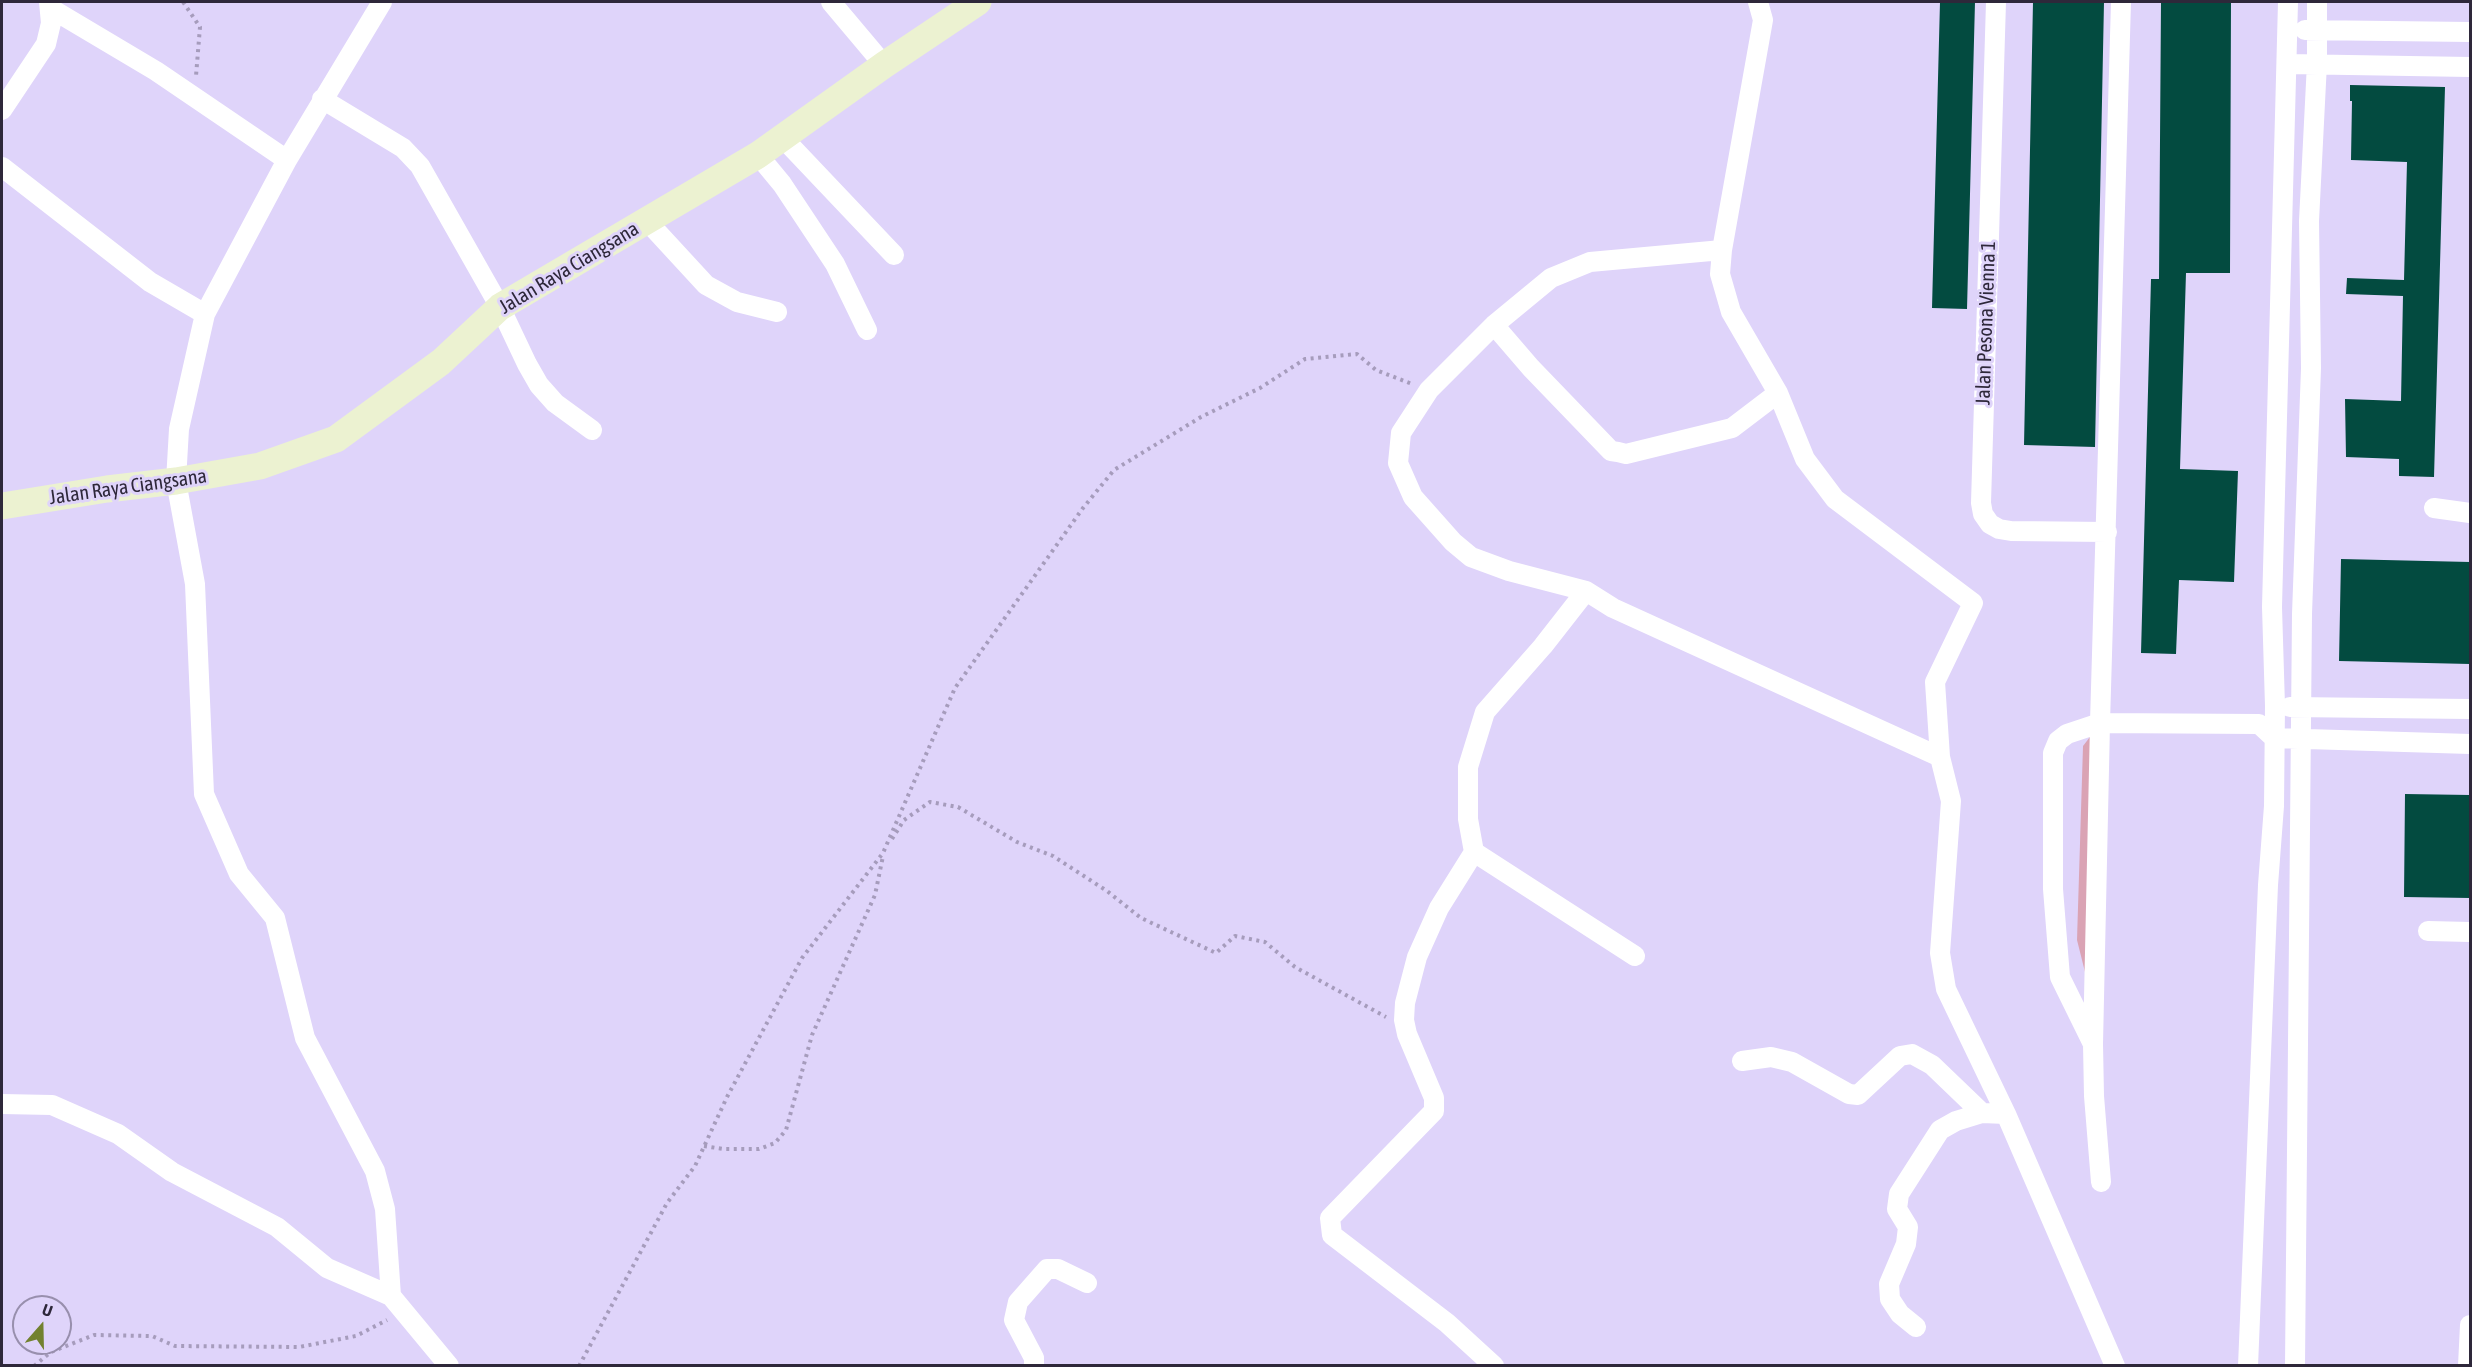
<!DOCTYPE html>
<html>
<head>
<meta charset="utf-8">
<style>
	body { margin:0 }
	#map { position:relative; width:2472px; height:1367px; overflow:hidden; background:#dfd4fa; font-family:"Asap Condensed",sans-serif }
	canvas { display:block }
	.frame { position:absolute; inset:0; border:3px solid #2e283a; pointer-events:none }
	.north { position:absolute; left:12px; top:1295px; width:60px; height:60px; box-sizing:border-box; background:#dfd4fa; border:2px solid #988fad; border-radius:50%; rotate:20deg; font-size:16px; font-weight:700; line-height:24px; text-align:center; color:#2e283a }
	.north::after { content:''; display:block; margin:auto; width:21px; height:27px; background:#72812f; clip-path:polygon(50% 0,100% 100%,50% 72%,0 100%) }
</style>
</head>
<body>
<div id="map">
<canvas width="2472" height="1367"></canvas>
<div class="frame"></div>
<div class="north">U</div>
</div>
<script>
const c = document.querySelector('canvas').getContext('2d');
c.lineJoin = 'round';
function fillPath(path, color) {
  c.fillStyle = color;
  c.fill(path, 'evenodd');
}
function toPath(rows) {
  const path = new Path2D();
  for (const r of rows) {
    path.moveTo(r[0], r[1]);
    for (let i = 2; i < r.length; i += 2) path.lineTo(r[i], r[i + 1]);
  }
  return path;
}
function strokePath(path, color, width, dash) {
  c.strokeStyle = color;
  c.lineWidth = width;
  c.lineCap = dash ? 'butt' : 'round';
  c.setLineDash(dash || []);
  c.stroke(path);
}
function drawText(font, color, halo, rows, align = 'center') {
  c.font = font + ' "Asap Condensed",sans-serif';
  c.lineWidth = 6;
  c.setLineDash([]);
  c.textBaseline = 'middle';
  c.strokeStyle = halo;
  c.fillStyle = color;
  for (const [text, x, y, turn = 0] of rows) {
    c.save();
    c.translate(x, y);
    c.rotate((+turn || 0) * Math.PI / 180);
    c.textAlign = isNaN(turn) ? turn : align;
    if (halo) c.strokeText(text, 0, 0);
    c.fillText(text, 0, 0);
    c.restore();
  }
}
const green = toPath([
	[2093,733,2089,988,2077,940,2083,746]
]);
const building = toPath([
	[1940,2,1975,2,1967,309,1932,308],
	[2033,2,2104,2,2095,447,2024,445],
	[2161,2,2231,2,2230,273,2186,273,2180,469,2238,471,2234,582,2179,580,2176,654,2141,653,2151,279,2159,279],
	[2350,85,2445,87,2434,477,2399,476,2399,459,2346,457,2345,399,2401,401,2403,296,2346,294,2347,278,2404,280,2407,162,2351,160,2352,101,2350,101],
	[2341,559,2470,562,2470,664,2339,661],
	[2405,794,2470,795,2470,898,2404,897]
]);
const path = toPath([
	[183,2,200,27,196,76],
	[892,839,904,820,930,802,958,807,1017,842,1053,856,1107,891,1141,918,1216,953,1235,936,1265,942,1295,967,1386,1017],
	[704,1146,723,1149,759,1149,775,1143,786,1130,812,1035,875,895,883,856],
	[34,1366,51,1352,94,1335,152,1336,175,1346,299,1347,356,1336,387,1320],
	[579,1366,667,1203,695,1166,727,1097,802,958,883,853,955,688,1083,508,1114,470,1201,417,1260,388,1305,359,1357,354,1376,370,1412,384]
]);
const minor = toPath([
	[382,2,287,160,205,314,179,429,176,481,195,584,204,794,239,874,275,918,305,1038,375,1171,385,1209,391,1296],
	[831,2,884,65],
	[1758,2,1763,20,1722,250,1720,274,1731,312,1778,393,1805,459,1835,499,1973,603,1935,682,1940,757,1951,801,1940,953,1946,989,2006,1114,2115,1366],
	[1996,2,1981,503,1983,514,1990,524,1999,529,2011,531,2107,532],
	[50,8,156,71,287,160],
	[2305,30,2470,32],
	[2288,64,2470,67],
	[322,99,403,148,420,166,500,307,527,364,539,385,555,403,592,430],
	[2,110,46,44,51,23,49,2],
	[783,138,894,255],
	[758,155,782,184,835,264,867,330],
	[2,167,150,282,205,314],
	[647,221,706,285,737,302,777,312],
	[1722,250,1590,262,1551,278,1494,325,1429,390,1401,433,1398,463,1413,497,1453,542,1471,557,1509,571,1586,591,1613,608,1940,757],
	[1494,325,1531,368,1611,451,1618,452,1626,454,1732,428,1778,393],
	[2434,508,2470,513],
	[1586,591,1543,646,1485,712,1468,767,1468,819,1474,852,1635,956],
	[2290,707,2470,709],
	[1474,852,1439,908,1417,957,1405,1003,1404,1020,1407,1034,1434,1098,1434,1111,1330,1218,1332,1235,1447,1323,1494,1366],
	[2428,931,2470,932],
	[2092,1042,2060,977,2053,889,2053,753,2058,741,2067,734,2100,723,2259,724,2274,738,2470,744],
	[1742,1061,1771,1057,1792,1062,1849,1094,1858,1095,1900,1056,1912,1054,1932,1065,1982,1113],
	[2,1104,52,1105,118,1134,172,1172,277,1227,327,1268,391,1296,449,1366],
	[2101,1182,2094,1096,2093,1044,2100,723,2121,2],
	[1916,1327,1900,1314,1890,1299,1889,1284,1906,1244,1908,1227,1897,1209,1899,1194,1940,1130,1956,1121,1982,1113,2006,1114],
	[1034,1366,1034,1358,1014,1320,1018,1302,1047,1269,1058,1269,1087,1283],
	[2248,1366,2268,885,2274,806,2275,706,2272,607,2288,2],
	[2295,1366,2302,614,2311,368,2309,221,2317,63,2317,2],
	[2468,1366,2470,1325]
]);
const secondary = toPath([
	[2,506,107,489,176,481,260,466,336,439,441,362,500,307,758,155,884,65,978,2]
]);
const streetNames = [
	["Jalan Raya Ciangsana",569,268,-31],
	["Jalan Pesona Vienna 1",1986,323,-88],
	["Jalan Raya Ciangsana",128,487,-8]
];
fillPath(green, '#daa3b4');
fillPath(building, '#034b40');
strokePath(path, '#a69cbc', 4, [3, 4.5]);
strokePath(minor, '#fff', 20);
strokePath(secondary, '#ecf2d1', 27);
drawText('20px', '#2e283a', '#dfd4fa', streetNames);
</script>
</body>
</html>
